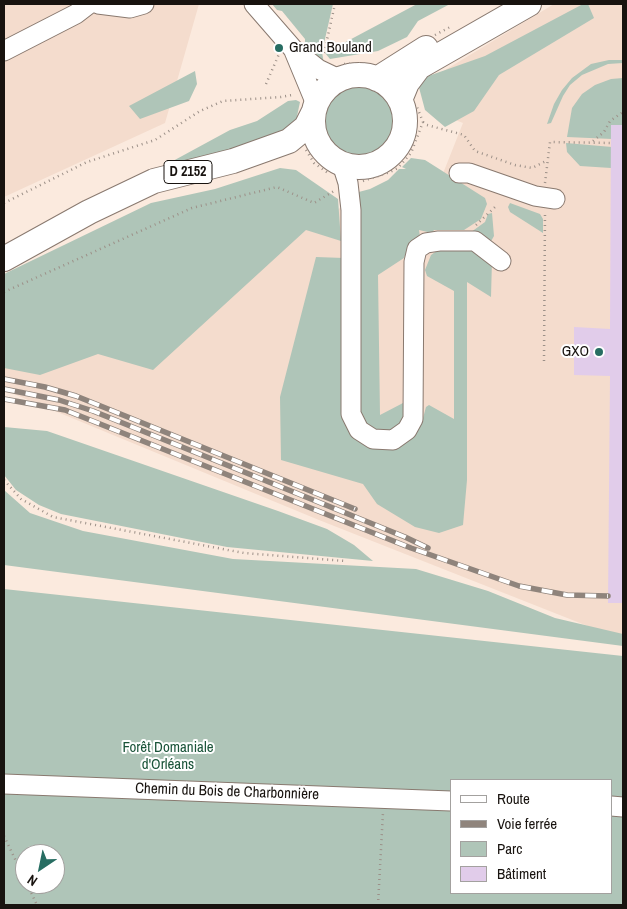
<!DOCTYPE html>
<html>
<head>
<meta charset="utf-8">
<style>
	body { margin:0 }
	#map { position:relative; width:627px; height:909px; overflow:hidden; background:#fbeade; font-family:"Archivo Narrow",sans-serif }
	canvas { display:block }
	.frame { position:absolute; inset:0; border:5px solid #18130f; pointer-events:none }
	.legend { position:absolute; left:450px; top:779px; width:162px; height:115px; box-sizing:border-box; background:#fff; border:1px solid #a3a19f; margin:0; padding:6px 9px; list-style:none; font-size:15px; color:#18130f }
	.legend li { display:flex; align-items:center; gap:10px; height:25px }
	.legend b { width:25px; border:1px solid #a3a19f }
	.north { position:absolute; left:15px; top:844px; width:50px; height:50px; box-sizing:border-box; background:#fff; border:1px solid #a3a19f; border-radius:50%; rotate:214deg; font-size:14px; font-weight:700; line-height:20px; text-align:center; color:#18130f }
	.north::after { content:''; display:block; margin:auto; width:18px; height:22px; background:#276d62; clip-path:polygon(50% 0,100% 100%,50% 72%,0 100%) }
</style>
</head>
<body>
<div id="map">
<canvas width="627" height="909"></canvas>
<div class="frame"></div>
<ul class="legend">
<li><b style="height:6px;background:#fff"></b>Route</li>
<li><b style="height:6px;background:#8f847c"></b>Voie ferrée</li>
<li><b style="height:14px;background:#afc5b8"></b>Parc</li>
<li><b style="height:14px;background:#e1ccea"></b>Bâtiment</li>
</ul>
<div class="north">N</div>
</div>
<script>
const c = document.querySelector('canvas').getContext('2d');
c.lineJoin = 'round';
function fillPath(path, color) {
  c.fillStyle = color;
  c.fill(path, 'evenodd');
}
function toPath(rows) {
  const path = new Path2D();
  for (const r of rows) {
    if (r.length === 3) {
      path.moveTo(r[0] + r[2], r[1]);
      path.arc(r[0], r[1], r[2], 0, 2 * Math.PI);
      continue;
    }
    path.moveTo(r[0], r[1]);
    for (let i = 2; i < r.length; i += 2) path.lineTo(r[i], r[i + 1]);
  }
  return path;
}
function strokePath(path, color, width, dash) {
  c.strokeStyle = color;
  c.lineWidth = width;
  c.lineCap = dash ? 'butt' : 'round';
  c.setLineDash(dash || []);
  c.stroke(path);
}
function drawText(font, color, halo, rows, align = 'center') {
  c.font = font + ' "Archivo Narrow",sans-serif';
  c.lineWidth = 4;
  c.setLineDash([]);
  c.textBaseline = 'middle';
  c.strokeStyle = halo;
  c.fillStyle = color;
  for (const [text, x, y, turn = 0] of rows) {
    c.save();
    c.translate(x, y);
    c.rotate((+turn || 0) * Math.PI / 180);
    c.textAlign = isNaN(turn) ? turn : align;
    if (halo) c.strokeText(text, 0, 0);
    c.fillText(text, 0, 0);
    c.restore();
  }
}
const built = toPath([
	[4,4,199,4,165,123,4,197],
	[554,4,623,4,623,640,319,520,4,390,4,278,331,211,389,193,410,172,440,181,463,123,430,110,422,84]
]);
const green = toPath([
	[272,4,333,4,322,52,324,64,305,50,305,39,282,11,277,10],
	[417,4,450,4,418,21,407,37,378,51,330,59,325,53],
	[583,4,588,4,594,18,499,75,474,111,445,127,425,110,417,80,485,56],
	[609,60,623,60,623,63,608,64,582,75,570,85,563,96,551,123,547,124,554,104,562,90,572,78,591,64],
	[195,71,197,84,189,101,140,119,129,106],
	[623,78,623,125,612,126,612,139,567,137,572,108,582,94,595,85,611,79],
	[360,122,37],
	[296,100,300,102,296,121,270,143,160,168,230,130,257,121,288,101],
	[566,143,612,147,611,168,580,166,567,152],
	[411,158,425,160,485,198,487,204,481,219,464,230,434,230,432,233,419,230,420,237,411,241,404,258,378,275,380,415,403,403,406,410,403,422,393,432,367,429,358,415,355,193,370,189,388,180,399,169,406,169,402,167],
	[280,168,296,170,338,199,341,241,306,230,153,370,98,354,40,375,4,368,4,274,151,203,215,189],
	[510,203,540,214,543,219,543,233,510,212,508,207],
	[492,213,494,236,490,243,467,235,485,222,488,214],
	[465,246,492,260,491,297,467,282,467,480,463,525,439,533,415,527,377,504,363,484,281,460,280,397,316,257,344,258,352,433,413,435,423,418,426,407,429,405,454,419,454,291,427,276,425,270,431,255,438,250],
	[4,427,47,431,278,511,327,529,354,545,373,561,227,547,61,514,39,505,16,490,4,475],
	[4,490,30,513,83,531,233,559,416,569,488,591,555,618,623,634,623,646,4,565],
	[4,589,623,656,623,905,4,905],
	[451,780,611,780,611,893,451,893],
	[25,854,55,854,55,884,25,884]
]);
const building = toPath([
	[611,125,623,125,623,603,608,603,610,376,574,375,574,327,610,329]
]);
const path = toPath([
	[435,35,452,26],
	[324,53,335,4],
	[344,64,369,63],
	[266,84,279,54],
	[423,122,427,125,464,135,475,151,515,165,532,168,546,161],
	[593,141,604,132,610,121,623,112],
	[306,150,314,163,328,173],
	[363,181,390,172,398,168,411,153,423,122,417,107],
	[545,183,550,142,612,143],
	[4,203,87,162,155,140,200,111,223,101,281,97,292,95],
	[476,225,496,206],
	[4,292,192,208,277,187,314,203,334,191],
	[544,361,545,213],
	[4,480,21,499,53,517,244,553,345,561],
	[4,836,25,880],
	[27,884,37,905],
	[378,905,383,812]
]);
const minor = toPath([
	[98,4,130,8,144,4],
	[254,4,294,50,318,69,339,79],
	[4,51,76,14,89,4],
	[294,51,316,104],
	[342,164,348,183,351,210,351,414,359,430,373,439,393,440,407,430,413,419,414,262,417,249,426,243,439,241,475,241,501,261],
	[459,173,469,173,535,196,555,199],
	[4,784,451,801],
	[611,806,623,807]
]);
const major = toPath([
	[359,121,46],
	[377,79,426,48],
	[400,100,407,83,419,67,529,4],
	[4,259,89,212,154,181,233,161,289,141,306,127,313,113]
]);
const rail = toPath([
	[4,379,45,387,76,396,355,509],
	[4,389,59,400,93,411,405,537,428,548],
	[4,399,65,410,411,548,519,586,567,595,608,596]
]);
const markers = [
	[279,48,5,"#276d62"],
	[599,352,5,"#276d62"]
];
const shields = [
	[188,172,48]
];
const shieldNames = [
	["D 2152",188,172]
];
const poiNames = [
	["Grand Bouland",289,48],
	["GXO",589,352,"right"]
];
const parkNames = [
	["Forêt Domaniale",168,748],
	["d'Orléans",168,765]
];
const streetNames = [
	["Chemin du Bois de Charbonnière",227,792,2]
];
fillPath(built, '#f4dccd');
fillPath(green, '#afc5b8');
fillPath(building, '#e1ccea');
strokePath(minor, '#89796f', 21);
strokePath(major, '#89796f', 26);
strokePath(path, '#9c9088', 2.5, [1, 4]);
strokePath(minor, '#fff', 19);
strokePath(major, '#fff', 24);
strokePath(rail, '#8f847c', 5.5);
strokePath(rail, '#fff', 4, [11]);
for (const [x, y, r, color] of markers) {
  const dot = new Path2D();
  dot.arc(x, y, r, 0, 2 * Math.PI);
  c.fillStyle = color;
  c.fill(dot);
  strokePath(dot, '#fff', 2);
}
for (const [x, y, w] of shields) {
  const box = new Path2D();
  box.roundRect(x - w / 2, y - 11.5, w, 23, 4);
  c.fillStyle = '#fff';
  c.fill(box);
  strokePath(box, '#18130f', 1);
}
drawText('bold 14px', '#18130f', null, shieldNames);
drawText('15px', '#18130f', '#fff', poiNames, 'left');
drawText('15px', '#1a5439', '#fff', parkNames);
drawText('15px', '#18130f', '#fff', streetNames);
</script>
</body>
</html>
